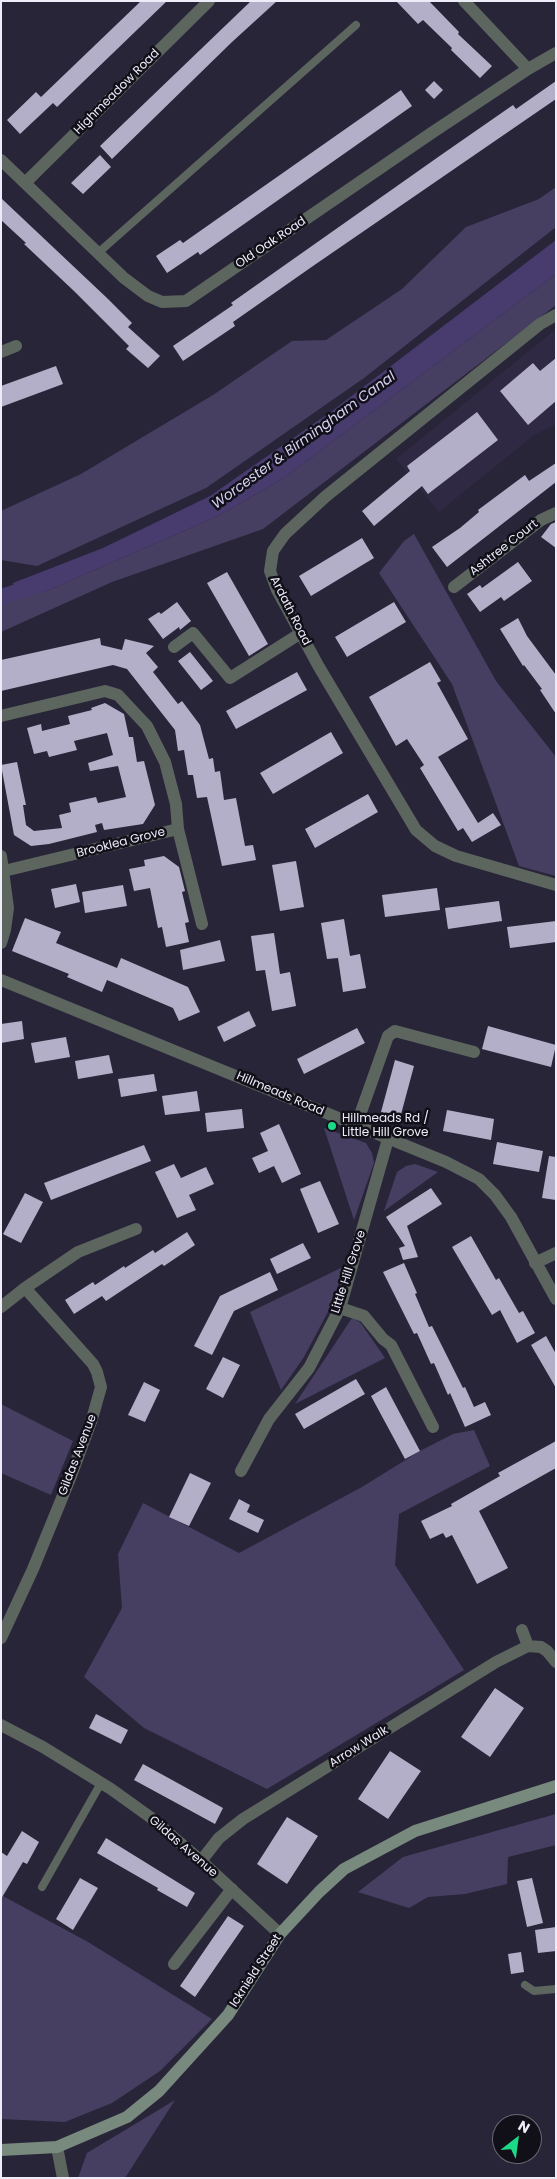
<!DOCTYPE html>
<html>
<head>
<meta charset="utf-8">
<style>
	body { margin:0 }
	#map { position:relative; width:557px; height:2179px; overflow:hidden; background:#292539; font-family:Poppins,sans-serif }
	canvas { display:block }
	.frame { position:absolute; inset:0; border:2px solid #efecfa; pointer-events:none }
	.north { position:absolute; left:492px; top:2114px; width:50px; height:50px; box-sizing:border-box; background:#111019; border:1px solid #6a6873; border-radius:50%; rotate:30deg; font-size:14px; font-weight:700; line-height:20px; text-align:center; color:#efecfa }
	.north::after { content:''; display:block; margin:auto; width:18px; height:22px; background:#1cd988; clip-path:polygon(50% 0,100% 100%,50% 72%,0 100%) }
</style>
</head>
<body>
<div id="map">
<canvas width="557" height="2179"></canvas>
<div class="frame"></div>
<div class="north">N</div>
</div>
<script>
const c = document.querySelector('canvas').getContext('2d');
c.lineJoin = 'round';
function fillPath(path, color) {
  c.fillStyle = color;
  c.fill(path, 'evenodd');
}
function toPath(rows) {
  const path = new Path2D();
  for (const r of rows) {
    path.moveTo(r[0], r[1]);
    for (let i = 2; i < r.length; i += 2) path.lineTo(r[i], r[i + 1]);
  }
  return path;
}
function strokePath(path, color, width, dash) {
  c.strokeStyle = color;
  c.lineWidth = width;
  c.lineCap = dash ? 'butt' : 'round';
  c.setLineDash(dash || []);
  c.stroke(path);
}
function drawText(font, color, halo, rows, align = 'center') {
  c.font = font + ' Poppins,sans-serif';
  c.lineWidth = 5;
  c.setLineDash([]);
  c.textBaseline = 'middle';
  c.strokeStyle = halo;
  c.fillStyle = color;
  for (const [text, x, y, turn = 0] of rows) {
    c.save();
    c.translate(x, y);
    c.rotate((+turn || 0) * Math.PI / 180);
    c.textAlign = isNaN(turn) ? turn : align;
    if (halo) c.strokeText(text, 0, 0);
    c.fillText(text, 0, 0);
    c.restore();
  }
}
const built = toPath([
	[556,329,556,424,534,435,439,512,396,459]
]);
const green = toPath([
	[556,187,556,227,364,378,206,488,37,566,1,560,1,511,81,474,213,395,292,341,326,340,402,289,466,227,539,199],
	[556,274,556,305,263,529,112,582,1,632,1,603,49,590,218,516,284,478],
	[414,534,496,681,556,757,556,876,519,866,452,684,379,573,404,541],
	[324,1128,366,1143,372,1153,374,1163,354,1220],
	[415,1164,438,1172,384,1211,397,1172,406,1166],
	[345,1266,330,1308,304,1357,281,1390,250,1312],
	[352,1318,360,1322,385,1358,295,1404],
	[1,1404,73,1441,51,1495,1,1473],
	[474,1430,490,1466,399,1514,395,1565,464,1670,267,1789,144,1728,84,1677,122,1608,118,1554,143,1503,239,1553,362,1487,420,1451,453,1434],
	[556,1814,556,1845,508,1857,507,1884,465,1894,428,1897,409,1908,358,1892,403,1857],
	[1,1895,88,1942,212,2019,160,2071,112,2103,65,2122,1,2119],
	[175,2100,125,2178,78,2178,87,2153]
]);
const water = toPath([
	[556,240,556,274,284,478,218,516,49,590,20,598,13,583,103,548,210,496,332,411]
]);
const canal = toPath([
	[1,597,38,585]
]);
const building = toPath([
	[141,1,167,1,57,107,53,103,20,134,7,120,36,92,41,97],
	[251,1,277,1,232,42,112,159,100,146],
	[396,1,429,1,459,32,458,34,492,66,480,78,451,50,452,48,423,20,418,24],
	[434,81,443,90,434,99,425,90],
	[556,81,556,99,313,266,233,322,235,326,183,361,173,346,233,305,231,303,441,155,513,105,516,109],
	[401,90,412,106,200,255,198,252,167,273,156,256,180,240,183,243],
	[100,155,111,167,83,194,71,183],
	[1,198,107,298,132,323,128,327,160,356,148,368,126,349,129,346,74,291,24,244,26,243,1,220],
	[556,358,556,401,528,425,500,391,533,363,540,371],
	[56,366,63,384,1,407,1,386],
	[477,412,498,440,428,494,422,486,374,526,362,511,410,471,407,466],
	[556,463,556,482,447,567,432,547,460,528,479,512,478,510,525,475,529,481],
	[556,522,556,548,541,537,551,524],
	[362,538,374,558,311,596,299,576],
	[518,562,532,581,504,601,501,597,480,612,467,594,480,585,482,588],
	[227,572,268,644,249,656,207,583],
	[177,602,191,621,180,630,179,627,163,639,148,619,159,612,161,614],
	[394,602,406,622,347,657,335,637],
	[518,618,527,636,556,675,556,714,540,690,542,689,524,665,523,666,500,629],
	[100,638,101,645,122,650,125,639,154,646,146,653,158,667,153,672,178,704,182,701,200,725,209,759,213,758,215,772,220,771,224,800,236,798,245,846,253,845,256,860,222,866,207,797,197,798,193,775,188,775,184,750,178,751,175,730,127,669,113,665,1,691,1,660],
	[190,652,213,681,201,690,178,661],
	[430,662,441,681,437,683,468,739,438,757,478,823,493,813,501,825,472,842,463,828,458,831,420,768,424,765,407,739,396,746,369,697],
	[297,672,307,690,236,729,226,711],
	[105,703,124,714,129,737,133,737,137,762,144,761,155,805,143,824,104,830,102,823,95,825,97,832,49,844,31,846,14,835,1,765,17,762,26,805,23,805,26,825,34,831,62,828,59,815,71,812,69,803,96,797,98,803,126,797,118,766,90,771,88,763,113,755,107,733,74,741,77,750,49,757,47,751,34,754,27,728,41,724,42,731,70,724,68,716,92,710,91,708],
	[331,732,343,753,273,794,260,773],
	[368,794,378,812,315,848,305,829],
	[164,856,179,867,185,891,182,892,189,922,185,923,189,942,166,947,162,927,158,928,150,888,134,891,129,869,145,866,144,860],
	[296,861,304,907,280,911,272,865],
	[76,884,80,902,55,908,51,889],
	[123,885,127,906,85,913,82,892],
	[437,888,440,910,385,917,382,895],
	[499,901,502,921,448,929,445,908],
	[25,918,61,932,56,943,117,968,121,958,188,987,200,1012,179,1021,173,1008,107,980,102,992,67,977,69,974,12,951],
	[344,919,350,956,360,954,366,988,343,992,338,958,327,959,321,923],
	[556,921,556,942,510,948,507,927],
	[274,933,280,974,290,972,296,1006,272,1011,265,970,256,971,251,936],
	[220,940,225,961,183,970,180,950],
	[249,1011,256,1026,224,1042,217,1027],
	[22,1021,24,1039,1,1043,1,1024],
	[488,1026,556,1045,551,1067,482,1049],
	[357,1028,365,1043,304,1074,297,1059],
	[66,1037,70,1057,35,1063,31,1043],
	[109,1055,113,1073,78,1079,75,1061],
	[395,1060,414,1066,400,1118,381,1112],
	[154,1074,157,1091,121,1097,118,1079],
	[197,1091,200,1111,165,1115,162,1096],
	[242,1109,244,1128,207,1132,205,1113],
	[447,1110,494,1119,491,1140,443,1131],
	[279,1124,301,1174,282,1183,274,1166,259,1173,252,1158,268,1151,260,1133],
	[497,1142,543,1151,539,1172,493,1164],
	[144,1145,151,1161,51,1200,44,1183],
	[549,1156,556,1157,556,1200,542,1198],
	[174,1164,181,1178,206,1167,214,1184,189,1195,196,1210,177,1218,155,1172],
	[320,1181,339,1224,318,1233,300,1189],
	[431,1188,442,1204,407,1226,418,1257,403,1260,399,1248,405,1246,386,1217],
	[25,1193,43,1202,21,1243,3,1234],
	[187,1232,195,1245,164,1266,162,1264,106,1301,102,1296,74,1314,65,1300,93,1282,95,1285,124,1266,125,1268,153,1250,155,1253],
	[471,1236,496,1280,499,1278,519,1313,523,1311,535,1333,517,1343,500,1310,492,1315,452,1247],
	[303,1243,311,1258,277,1274,270,1259],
	[404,1263,417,1293,415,1294,429,1327,432,1326,463,1388,465,1387,474,1407,485,1402,491,1415,465,1427,450,1393,448,1395,434,1363,431,1364,417,1333,414,1334,383,1272],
	[270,1272,278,1290,234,1311,212,1355,194,1346,220,1296],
	[546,1336,556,1354,556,1388,531,1345],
	[223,1357,240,1365,223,1398,206,1389],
	[356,1379,365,1394,304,1429,295,1414],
	[144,1382,160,1390,145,1422,128,1415],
	[386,1387,420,1451,405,1459,371,1396],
	[556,1441,556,1468,479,1511,508,1568,477,1584,452,1535,446,1538,443,1533,430,1539,421,1521,452,1506,451,1504,500,1476,498,1473],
	[190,1473,211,1483,189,1526,169,1517],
	[239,1499,250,1505,247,1512,264,1520,258,1533,229,1519],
	[495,1688,524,1708,490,1757,461,1737],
	[96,1714,128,1730,121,1744,89,1728],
	[390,1751,421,1771,388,1819,358,1799],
	[143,1764,223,1808,215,1824,134,1780],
	[287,1817,318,1836,287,1884,257,1864],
	[22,1831,39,1842,27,1864,23,1862,1,1899,1,1852,7,1856],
	[106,1838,195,1893,187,1907,157,1890,158,1888,97,1853],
	[80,1878,98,1888,73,1930,56,1919],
	[532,1878,543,1923,527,1927,517,1881],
	[228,1916,244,1926,195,1997,180,1986],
	[556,1927,556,1951,538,1953,535,1930],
	[521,1952,524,1972,511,1974,508,1954]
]);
const lane = toPath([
	[98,253,356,25],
	[42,1887,101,1783],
	[525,1985,534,1991,556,1989]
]);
const street = toPath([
	[464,1,528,69],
	[1,160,124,278,148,296,162,302,186,301,433,132,528,69,556,53],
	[25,183,209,1],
	[556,315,540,324,325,497,285,534,273,551,270,571,277,590,319,667,416,830,435,846,456,856,556,885],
	[1,352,16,346],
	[454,587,541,520,556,513],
	[174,647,193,633,230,678,301,633],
	[1,716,105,691,118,695,147,726,165,762,176,804,178,829,4,871],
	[178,829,202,924],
	[1,856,8,908,5,930,1,943],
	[1,980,446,1162,479,1179,495,1195,511,1217,556,1299],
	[356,1126,388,1036,395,1031,474,1052],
	[535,1263,556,1253],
	[1,1307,25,1288,78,1252,136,1229],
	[340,1308,364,1316,383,1339,391,1345,433,1427],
	[241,1471,269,1419,309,1368,340,1308,388,1139],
	[522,1630,528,1646,541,1647,547,1651,556,1662],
	[1,1638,33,1569,71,1476,92,1419,101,1387,97,1372,93,1364,25,1288],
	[1,1725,43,1747,111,1789,150,1817,201,1861,280,1934],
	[201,1861,219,1838,243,1819,496,1662,528,1646],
	[174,1964,232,1889],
	[57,2147,63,2178]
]);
const secondary = toPath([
	[1,2150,57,2147,127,2117,159,2091,228,2015,280,1934,319,1892,344,1869,415,1831,556,1786]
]);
const markers = [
	[332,1126,5,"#1cd988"]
];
const streetNames = [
	["Highmeadow Road",117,92,-45],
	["Old Oak Road",271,243,-34],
	["Ashtree Court",504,548,-38],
	["Ardath Road",290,611,63],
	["Brooklea Grove",121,843,-14],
	["Hillmeads Road",280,1094,23],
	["Little Hill Grove",349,1272,-72],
	["Gildas Avenue",78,1455,-69],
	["Arrow Walk",359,1747,-32],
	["Gildas Avenue",183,1847,41],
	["Icknield Street",256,1971,-57]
];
const poiNames = [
	["Hillmeads Rd /",342,1119],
	["Little Hill Grove",342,1133]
];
const waterNames = [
	["Worcester & Birmingham Canal",304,441,-36]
];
fillPath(built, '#2f2944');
fillPath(green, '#463f61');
fillPath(water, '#483b6e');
strokePath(canal, '#483b6e', 16);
fillPath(building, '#b3afc9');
strokePath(lane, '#5c665f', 8);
strokePath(street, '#5c665f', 12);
strokePath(secondary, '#78897e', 12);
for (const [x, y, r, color] of markers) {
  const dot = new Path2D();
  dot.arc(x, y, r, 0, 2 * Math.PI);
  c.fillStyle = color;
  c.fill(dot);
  strokePath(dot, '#111019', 2);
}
drawText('12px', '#efecfa', '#111019', streetNames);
drawText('12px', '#efecfa', '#111019', poiNames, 'left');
drawText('italic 14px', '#d6d0f1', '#111019', waterNames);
</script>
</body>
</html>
